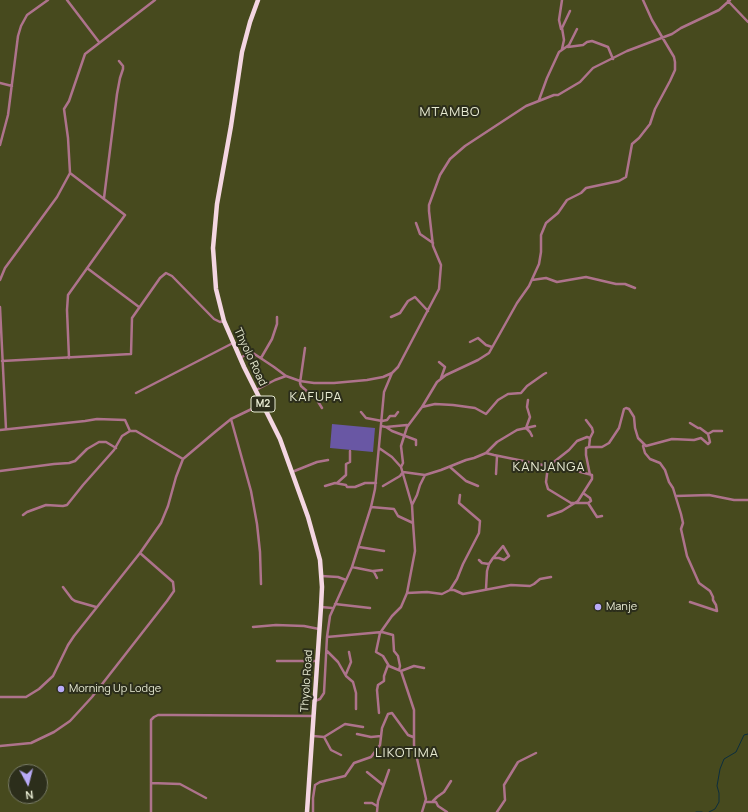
<!DOCTYPE html>
<html>
<head>
<meta charset="utf-8">
<style>
	body { margin:0 }
	#map { position:relative; width:748px; height:812px; overflow:hidden; background:#474a1e; font-family:Manrope,sans-serif }
	canvas { display:block }
	.north { position:absolute; left:8px; top:764px; width:40px; height:40px; box-sizing:border-box; background:#2c2e1b; border:1px solid #777a65; border-radius:50%; rotate:173deg; font-size:11px; font-weight:700; line-height:16px; text-align:center; color:#e8ebd3 }
	.north::after { content:''; display:block; margin:auto; width:14px; height:18px; background:#b9abf7; clip-path:polygon(50% 0,100% 100%,50% 72%,0 100%) }
</style>
</head>
<body>
<div id="map">
<canvas width="748" height="812"></canvas>
<div class="north">N</div>
</div>
<script>
const c = document.querySelector('canvas').getContext('2d');
c.lineJoin = 'round';
function fillPath(path, color) {
  c.fillStyle = color;
  c.fill(path, 'evenodd');
}
function toPath(rows) {
  const path = new Path2D();
  for (const r of rows) {
    path.moveTo(r[0], r[1]);
    for (let i = 2; i < r.length; i += 2) path.lineTo(r[i], r[i + 1]);
  }
  return path;
}
function strokePath(path, color, width, dash) {
  c.strokeStyle = color;
  c.lineWidth = width;
  c.lineCap = dash ? 'butt' : 'round';
  c.setLineDash(dash || []);
  c.stroke(path);
}
function drawText(font, color, halo, rows, align = 'center') {
  c.font = font + ' Manrope,sans-serif';
  c.lineWidth = 4;
  c.setLineDash([]);
  c.textBaseline = 'middle';
  c.strokeStyle = halo;
  c.fillStyle = color;
  for (const [text, x, y, turn = 0] of rows) {
    c.save();
    c.translate(x, y);
    c.rotate((+turn || 0) * Math.PI / 180);
    c.textAlign = isNaN(turn) ? turn : align;
    if (halo) c.strokeText(text, 0, 0);
    c.fillText(text, 0, 0);
    c.restore();
  }
}
const green = toPath([
	[332,424,375,428,373,452,330,448]
]);
const stream = toPath([
	[696,812,702,812],
	[709,812,715,809,719,802,719,793,717,786,720,769,724,759,736,752,744,735,748,734]
]);
const street = toPath([
	[67,0,99,42],
	[728,1,748,22],
	[561,29,559,20,562,0],
	[568,47,583,45,587,42,592,41,608,47,613,59],
	[562,49,564,40,562,28,570,11],
	[0,83,12,86],
	[539,100,547,78,559,52,569,45,577,29],
	[0,145,8,115,18,36,21,26,27,15,48,0],
	[104,198,117,94,120,78,123,69,123,66,119,61],
	[416,223,420,234,433,243],
	[87,268,139,307],
	[0,280,5,268,57,197,70,173,68,138,64,109,69,101,85,54,155,0],
	[532,280,546,278,557,282,586,277,616,284,625,284,635,288],
	[0,307,6,429],
	[391,317,400,313,408,301,415,297,428,311],
	[470,342,478,338,486,345,492,347],
	[305,348,300,383,301,386,317,400,322,408],
	[69,358,67,310,68,295,125,215,70,173],
	[240,358,249,353,253,353,274,367,286,376],
	[261,358,272,339,277,324,277,317],
	[2,361,131,354,132,318,160,278,166,273,172,276,214,319,220,322,224,321],
	[439,362,445,367,441,378],
	[256,390,275,380,286,376,300,381,314,383,334,383,367,380,383,377,392,373,398,367,439,289,441,265,433,246,429,211,429,205,440,175,450,159,465,146,526,106,554,95,558,95,580,82,593,68,627,51,672,34,681,28,719,10,730,0],
	[136,393,233,343],
	[528,400,527,407,530,417,526,428,530,432,532,436],
	[422,407,435,404,453,405,475,408,486,414,498,400,508,394,521,393,527,386,544,374,546,373],
	[361,412,366,418,382,421,387,420,390,416,395,416,398,412],
	[231,419,251,491,257,524,260,552,261,584],
	[586,420,592,428,593,432,590,438,589,447,602,447,609,443,619,428,624,409,626,408,629,409,634,417,635,428,638,438,646,446,672,439,694,440,701,438,708,444,710,442,708,434],
	[690,423,698,428,700,428,708,434,713,431,722,431],
	[381,426,386,427,392,431,416,440,416,445],
	[386,427,407,425],
	[0,430,85,421,97,419,125,420,130,431],
	[644,444,643,446,645,453,650,459,660,463,665,470,669,482,673,488,681,514,683,523,681,529,687,556,699,583,710,591,713,597,713,600,716,605,717,611,690,602],
	[589,447,586,448,586,455,590,475],
	[379,448,392,457,401,467,412,505,413,523],
	[486,453,494,455,548,466,558,466,592,475,592,479,578,501,562,511,548,516],
	[550,465,569,450,577,441,587,437,590,438],
	[548,466,546,482,548,489,571,503,588,503,597,517,602,516],
	[401,467,403,463,401,446,407,427,422,407,437,382,446,375,478,360,489,353,517,303,529,286,539,264,541,252,541,235,546,223,558,213,567,200,581,193,586,188,619,181,626,177,632,144,639,138,650,124,655,109,670,81,675,70,675,62,674,57,652,20,643,0],
	[450,467,466,481,478,486],
	[0,471,54,464,69,463,75,461,87,449,99,442,106,442,116,448],
	[292,472,317,462,328,460],
	[403,472,425,475],
	[496,474,497,456],
	[337,483,346,475,346,464,350,462,350,451],
	[325,486,335,483,346,485,347,487,355,487,365,483,376,483],
	[383,486,400,476,403,472],
	[583,493,590,498,591,501,588,503],
	[676,496,709,495,734,500,748,500],
	[412,505,417,495,420,485,425,475,441,470,466,460,474,458,486,453,497,442,517,430,535,426],
	[371,507,394,509,398,516,413,523,415,551,407,593,401,607,392,616,380,633,376,652,383,656,389,666,401,671,414,710,414,745,426,799,422,812],
	[23,515,27,512,46,505,63,506,67,505,83,485,114,450,122,436,130,431,136,431,183,459],
	[359,547,384,551],
	[479,560,482,563,489,564],
	[352,567,372,571,374,572,377,578],
	[373,571,382,570],
	[321,576,338,577,346,580],
	[63,587,72,599,75,601,96,607],
	[486,589,487,571,489,564,493,558,503,546,509,556,504,560,499,558,493,558],
	[450,590,454,590,463,594,511,585,530,586,534,584,540,579,551,577],
	[407,593,427,592,442,594,450,590,457,579,463,564,479,533,480,521,459,503,460,495],
	[335,604,370,608],
	[321,607,332,608],
	[253,627,276,625,304,626,319,629],
	[327,637,382,632,393,635,394,651,398,656,400,666,399,670],
	[327,651,338,662,346,676,353,682,356,693,356,709],
	[277,661,317,661],
	[401,671,414,666,424,668],
	[346,674,351,662,349,652],
	[0,697,26,697,39,689,53,676,68,645,74,636,140,553,161,523,168,506,176,477,183,459,215,432,231,419,262,404],
	[315,701,320,699,324,693,327,637,330,616,352,567,371,507,375,489,384,392,392,373],
	[379,713,377,690,378,685,384,681,384,676,388,665],
	[357,734,371,737,381,736],
	[313,736,324,737,345,724,363,727],
	[324,737,331,750,341,755],
	[0,746,31,743,54,732,70,721,92,697,167,601,174,591,173,582,140,553],
	[367,772,383,785],
	[151,783,180,784,206,798],
	[433,801,437,797,444,792,451,781],
	[426,802,436,802,438,806,447,812],
	[365,803,372,803,377,806],
	[151,812,151,720,154,717,158,715,172,715,313,716],
	[313,812,313,798,315,785,320,782,345,776,354,763,371,757,380,745,382,728,388,714,392,713,408,735,413,737],
	[377,812,378,801,389,770],
	[497,812,505,800,504,785,518,762,536,753]
]);
const highway = toPath([
	[258,0,250,22,242,52,231,126,217,204,213,248,216,289,224,321,244,367,280,439,308,517,320,560,322,587,321,607,307,812]
]);
const markers = [
	[598,607,4,"#b9abf7"],
	[61,689,4,"#b9abf7"]
];
const shields = [
	[263,404,24]
];
const shieldNames = [
	["M2",263,404]
];
const streetNames = [
	["Thyolo Road",250,357,65],
	["Thyolo Road",307,681,-86]
];
const poiNames = [
	["Manje",606,607],
	["Morning Up Lodge",69,689]
];
const quarterNames = [
	["MTAMBO",450,112],
	["KAFUPA",316,397],
	["KANJANGA",549,467],
	["LIKOTIMA",407,753]
];
fillPath(green, '#6957a4');
strokePath(stream, '#0c2e3e', 1);
strokePath(street, '#ae738c', 2.5);
strokePath(highway, '#f4d6e2', 4.5);
for (const [x, y, r, color] of markers) {
  const dot = new Path2D();
  dot.arc(x, y, r, 0, 2 * Math.PI);
  c.fillStyle = color;
  c.fill(dot);
  strokePath(dot, '#2c2e1b', 1.5);
}
for (const [x, y, w] of shields) {
  const box = new Path2D();
  box.roundRect(x - w / 2, y - 8, w, 16, 3);
  c.fillStyle = '#2c2e1b';
  c.fill(box);
  strokePath(box, '#e8ebd3', 1);
}
drawText('bold 10px', '#e8ebd3', null, shieldNames);
drawText('11px', '#e8ebd3', '#2c2e1b', streetNames);
drawText('11px', '#e8ebd3', '#2c2e1b', poiNames, 'left');
c.letterSpacing = '1px';
drawText('13px', '#e8ebd3', '#2c2e1b', quarterNames);
c.letterSpacing = '0px';
</script>
</body>
</html>
